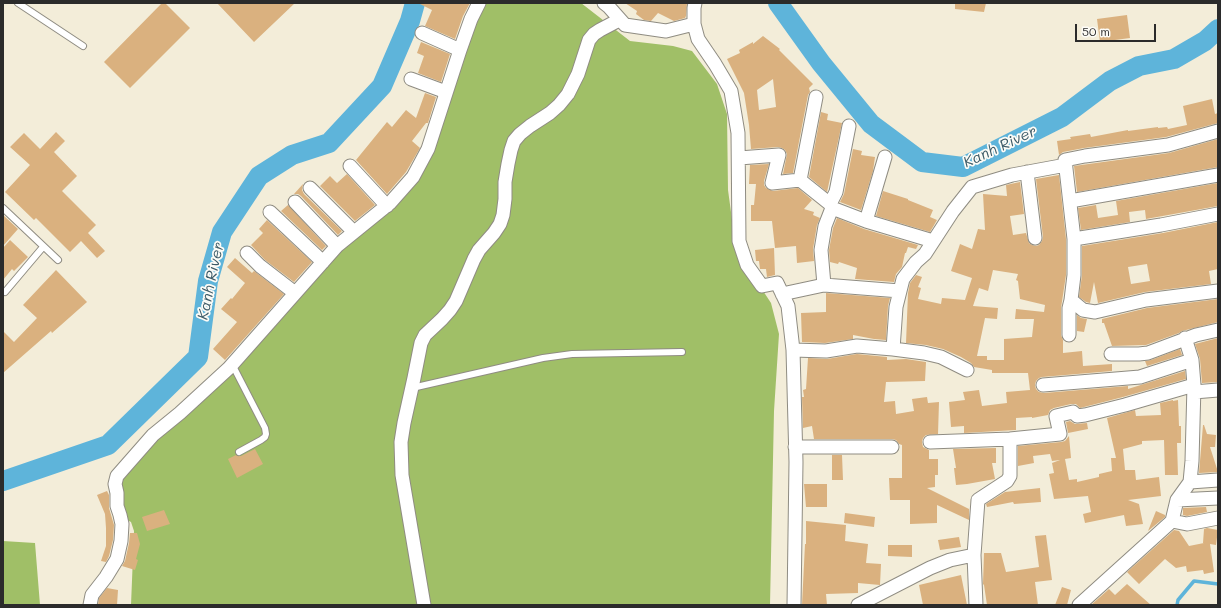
<!DOCTYPE html>
<html>
<head>
<meta charset="utf-8">
<style>
	body { margin:0 }
	#map { position:relative; width:1221px; height:608px; overflow:hidden; background:#f3edd9; font-family:Mali,sans-serif }
	canvas { display:block }
	.frame { position:absolute; inset:0; border:4px solid #2b2b2b; pointer-events:none }
	.scale { position:absolute; left:1075px; top:24px; width:81px; height:18px; box-sizing:border-box; border:2px solid #2b2b2b; border-top:0; padding-left:5px; font-size:12px; line-height:14px; white-space:nowrap; color:#2b2b2b; -webkit-text-stroke:3px #fdfcf7; paint-order:stroke }
</style>
</head>
<body>
<div id="map">
<canvas width="1221" height="608"></canvas>
<div class="frame"></div>
<div class="scale">50 m</div>
</div>
<script>
const c = document.querySelector('canvas').getContext('2d');
c.lineJoin = 'round';
function fillPath(path, color) {
  c.fillStyle = color;
  c.fill(path, 'evenodd');
}
function toPath(rows) {
  const path = new Path2D();
  for (const r of rows) {
    path.moveTo(r[0], r[1]);
    for (let i = 2; i < r.length; i += 2) path.lineTo(r[i], r[i + 1]);
  }
  return path;
}
function strokePath(path, color, width, dash) {
  c.strokeStyle = color;
  c.lineWidth = width;
  c.lineCap = dash ? 'butt' : 'round';
  c.setLineDash(dash || []);
  c.stroke(path);
}
function drawText(font, color, halo, rows, align = 'center') {
  c.font = font + ' Mali,sans-serif';
  c.lineWidth = 3.5;
  c.setLineDash([]);
  c.textBaseline = 'middle';
  c.strokeStyle = halo;
  c.fillStyle = color;
  for (const [text, x, y, turn = 0] of rows) {
    c.save();
    c.translate(x, y);
    c.rotate((+turn || 0) * Math.PI / 180);
    c.textAlign = isNaN(turn) ? turn : align;
    if (halo) c.strokeText(text, 0, 0);
    c.fillText(text, 0, 0);
    c.restore();
  }
}
const green = toPath([
	[475,3,581,3,630,41,673,46,692,51,717,84,727,114,728,190,734,234,748,268,771,303,779,334,774,411,770,605,131,605,134,531,131,522,123,518,117,474,203,391,282,305,402,190,420,153],
	[3,541,35,543,40,605,3,605]
]);
const stream = toPath([
	[1177,605,1178,600,1194,581,1218,584]
]);
const river = toPath([
	[778,3,821,63,871,124,922,162,963,167,1062,117,1110,81,1139,66,1174,59,1205,41,1218,29],
	[3,481,108,445,198,357,208,281,222,232,259,176,292,155,329,143,382,86,410,21,415,3]
]);
const building = toPath([
	[162,3,165,3,190,28,130,88,104,62],
	[217,3,295,3,254,42],
	[418,3,470,3,463,16,455,39,425,26,432,10],
	[625,3,687,3,686,16,685,18,674,21,658,13,651,21,644,20,636,14,637,11],
	[955,3,986,3,984,12,955,9],
	[1127,15,1130,38,1100,42,1097,19],
	[763,36,780,49,779,50,813,84,809,88,810,92,808,95,793,173,783,174,787,154,785,150,782,148,778,147,751,149,749,125,744,93,727,59,740,53,739,50,753,42,753,44],
	[773,79,776,107,759,110,757,90],
	[421,42,450,54,441,82,418,73,424,56,417,53],
	[425,93,436,97,428,123,426,123,412,141,420,148,406,172,387,194,356,160,387,122,392,127,406,110,416,118],
	[1212,99,1215,114,1218,113,1218,123,1166,137,1084,148,1063,152,1059,155,1057,141,1071,139,1070,137,1090,134,1091,137,1128,130,1128,131,1158,127,1158,128,1167,127,1168,129,1187,125,1183,106],
	[821,112,828,114,827,120,842,123,827,192,809,177],
	[56,132,65,141,54,152,77,176,62,191,96,225,88,233,105,251,97,258,81,241,70,252,36,218,34,220,5,192,30,165,10,147,24,133,40,149],
	[1218,139,1218,167,1077,192,1074,166,1169,153],
	[853,149,862,151,861,155,875,157,873,171,861,210,840,202,844,194],
	[769,164,764,181,764,185,766,188,773,191,798,188,812,200,804,209,814,212,813,215,820,218,817,225,813,249,814,261,797,263,796,246,775,248,772,221,751,221,751,205,754,205,756,184,749,184,750,165],
	[347,174,375,205,355,221,320,186,330,176,337,183],
	[1059,175,1066,239,1066,275,1061,308,1061,335,1063,340,1063,353,1082,351,1083,366,1112,364,1112,371,1042,377,1039,378,1036,381,1035,385,1036,389,1039,392,1044,393,1128,386,1128,389,1185,371,1186,379,1123,397,1084,407,1080,408,1076,404,1071,404,1054,408,1050,410,1048,415,1032,418,1032,417,1016,418,1016,430,964,433,964,426,951,427,949,402,965,400,963,392,979,390,982,406,1007,403,1006,392,1030,390,1028,373,992,373,992,370,974,367,971,363,961,357,943,349,926,345,906,343,908,293,910,283,916,275,922,277,918,287,921,288,918,299,941,304,942,298,965,300,972,278,951,271,960,244,972,249,978,229,985,230,983,194,1007,196,1006,185,1020,182,1024,214,1010,216,1013,235,1026,233,1029,243,1032,245,1036,246,1039,245,1042,241,1043,237,1036,179],
	[993,270,1018,274,1016,280,1018,281,1020,299,1045,305,1044,312,1016,309,1015,319,1034,319,1032,337,1004,339,1004,360,987,360,987,356,977,356,985,318,997,319,998,308,973,306,979,288,988,291],
	[1218,183,1218,206,1146,219,1145,210,1129,212,1130,222,1081,230,1078,208,1096,205,1098,218,1118,215,1116,201],
	[303,184,302,190,304,194,342,231,338,235,301,196,298,194,294,194],
	[883,191,908,199,908,200,933,210,930,217,937,220,930,232,876,216],
	[288,205,326,246,322,250,281,211],
	[3,215,18,229,3,246],
	[837,218,864,229,918,245,916,249,908,247,906,253,905,253,902,267,896,274,894,282,855,279,857,268,839,262,838,264,830,262,829,250,833,228],
	[267,220,312,262,294,282,265,260,251,245,263,233,259,229],
	[1218,222,1218,269,1209,271,1211,284,1145,292,1098,303,1094,282,1090,303,1086,302,1079,297,1082,275,1082,246,1163,233],
	[1147,264,1150,281,1131,284,1128,267],
	[10,240,28,257,14,271,12,269,3,280,3,248],
	[774,248,775,275,767,277,766,269,760,269,759,261,756,261,755,250],
	[235,258,252,273,254,271,284,294,225,360,213,349,237,322,221,309,231,298,232,299,245,283,227,267],
	[56,270,87,302,52,333,51,331,3,373,3,331,14,342,37,318,23,305],
	[826,293,890,298,888,306,886,340,874,339,853,335,853,339,825,343,802,342,801,313,826,312],
	[1218,299,1218,322,1182,331,1179,333,1146,345,1112,346,1104,323,1102,323,1102,319,1147,308],
	[1077,315,1081,318,1087,319,1084,332,1077,331],
	[1218,338,1218,382,1202,383,1200,359,1195,344],
	[1180,349,1182,355,1147,366,1145,361,1151,360],
	[857,354,887,357,887,360,906,359,926,362,925,381,886,382,884,402,895,401,896,414,914,411,912,399,927,397,928,403,939,402,938,434,926,435,923,438,922,442,923,447,929,450,929,459,938,459,938,475,935,475,935,487,927,488,969,509,969,520,937,505,937,523,910,524,910,500,890,500,889,478,902,478,902,445,899,444,896,440,892,439,814,439,812,426,803,428,802,397,804,397,803,390,806,389,808,358,827,359],
	[1173,400,1173,401,1178,400,1179,426,1181,426,1181,443,1177,443,1178,475,1165,475,1164,440,1142,441,1142,444,1123,449,1125,470,1135,470,1136,480,1159,477,1161,496,1128,500,1139,504,1143,524,1126,526,1124,515,1085,523,1083,514,1091,512,1088,496,1054,499,1049,474,1054,473,1052,463,1060,460,1052,461,1050,454,1033,456,1034,463,1018,466,1018,446,1061,442,1065,441,1069,436,1071,458,1065,459,1069,480,1077,479,1077,482,1099,477,1099,474,1112,471,1111,458,1116,458,1107,418,1135,410,1136,416,1161,415,1160,403],
	[1070,421,1075,424,1087,423,1088,429,1068,433,1066,422],
	[1203,425,1204,425,1207,434,1216,435,1215,447,1210,447,1218,472,1199,473],
	[996,448,996,463,992,463,995,479,967,484,956,485,954,468,956,468,953,449],
	[255,449,263,464,237,478,228,459,236,455,238,456,241,456],
	[832,455,842,455,843,480,832,480],
	[804,484,827,484,827,507,806,507],
	[1040,488,1041,502,1014,504,1013,502,987,507,986,504,1005,492],
	[107,491,109,495,109,508,114,525,113,540,109,556,106,562,101,561,106,546,106,528,105,514,97,495],
	[1206,507,1207,512,1187,516,1183,515,1183,508],
	[164,510,170,524,147,531,142,517],
	[1156,511,1165,515,1165,517,1148,531],
	[845,513,875,517,874,527,844,523],
	[806,521,846,525,845,541,868,544,866,563,881,564,880,585,858,583,858,593,826,594,827,605,802,605,805,544,806,544],
	[1207,528,1218,530,1216,545,1210,544,1214,572,1204,574,1203,570,1187,572,1186,566,1176,568,1165,559,1139,584,1127,572,1174,530,1179,531,1189,546,1204,543,1203,543,1204,529],
	[130,533,137,533,140,544,136,559,138,560,135,570,122,566,125,561,129,543],
	[1046,535,1052,580,1035,582,1038,605,987,605,984,585,983,584,984,553,1001,553,1006,572,1039,567,1035,536],
	[959,537,961,547,940,550,938,540],
	[888,545,912,545,912,557,888,556],
	[961,575,967,605,923,605,919,585],
	[1127,584,1151,605,1091,605,1109,589,1115,595],
	[1062,587,1071,590,1067,605,1055,605],
	[107,588,118,590,117,605,98,605,99,598]
]);
const lane = toPath([
	[18,3,83,46],
	[3,208,58,260],
	[5,292,43,247],
	[232,364,265,428,266,434,265,437,261,440,239,452],
	[412,388,543,358,572,354,682,352]
]);
const street = toPath([
	[604,3,609,7,625,25,666,31,694,24],
	[695,3,694,8,694,24,698,39,715,64,731,91,738,133,739,241,747,265,762,286,777,283,788,306,793,350,796,462,794,605],
	[422,33,460,50],
	[411,79,446,92],
	[739,158,779,155,772,183,800,180,830,204],
	[350,166,387,206],
	[1027,172,1035,238],
	[800,180,816,97],
	[310,188,354,232],
	[1070,201,1218,175],
	[295,202,337,246],
	[832,208,866,221,933,241],
	[270,212,323,262],
	[866,221,885,157],
	[1074,239,1161,225,1218,214],
	[247,253,260,266,295,293],
	[824,285,821,250,825,226,832,208,830,204,836,192,849,126],
	[782,294,824,285,900,291],
	[1071,300,1083,310,1095,312,1146,300,1218,291],
	[1069,335,1069,308,1071,300,1074,275,1074,239,1065,160,1085,156,1168,145,1218,131],
	[893,349,924,353,941,357,967,370],
	[793,350,826,351,857,346,893,349,896,307,903,279,916,262,925,254,953,211,972,187,1012,175,1066,165],
	[1111,354,1139,354,1148,353,1196,335,1218,330],
	[1043,385,1140,377,1192,360],
	[1194,392,1218,390],
	[930,442,1010,439,1060,434,1056,416,1073,412,1077,416,1085,415,1125,405,1194,385],
	[795,447,892,447],
	[1190,482,1218,480],
	[1177,500,1218,498],
	[1172,521,1187,524,1218,518],
	[90,605,92,595,106,577,117,559,121,541,122,524,120,515,117,506,117,493,115,484,117,476,153,435,180,413,229,368,337,246,390,203,413,177,428,149,460,50,471,19,479,3],
	[424,605,402,475,401,442,404,423,414,378,421,343,425,335,442,319,450,310,456,301,474,259,479,250,494,233,500,224,503,215,505,199,505,182,508,164,511,150,514,141,520,134,530,126,550,113,559,105,568,94,578,74,589,40,594,34,600,30,619,20],
	[858,605,930,568,950,560,974,555],
	[976,605,974,555,978,500,1007,481,1010,476,1010,439],
	[1079,605,1172,521,1177,500,1190,482,1192,461,1194,385,1192,360,1185,338]
]);
const waterNames = [
	["Kanh River",1000,147,-25],
	["Kanh River",211,281,-78]
];
fillPath(green, '#a0bf67');
strokePath(stream, '#5eb4da', 3.5);
strokePath(river, '#5eb4da', 20);
fillPath(building, '#dab17f');
strokePath(lane, '#8f8c82', 8);
strokePath(street, '#8f8c82', 15);
strokePath(lane, '#fff', 6);
strokePath(street, '#fff', 13);
drawText('italic 15px', '#3d5b68', '#fdfcf7', waterNames);
</script>
</body>
</html>
